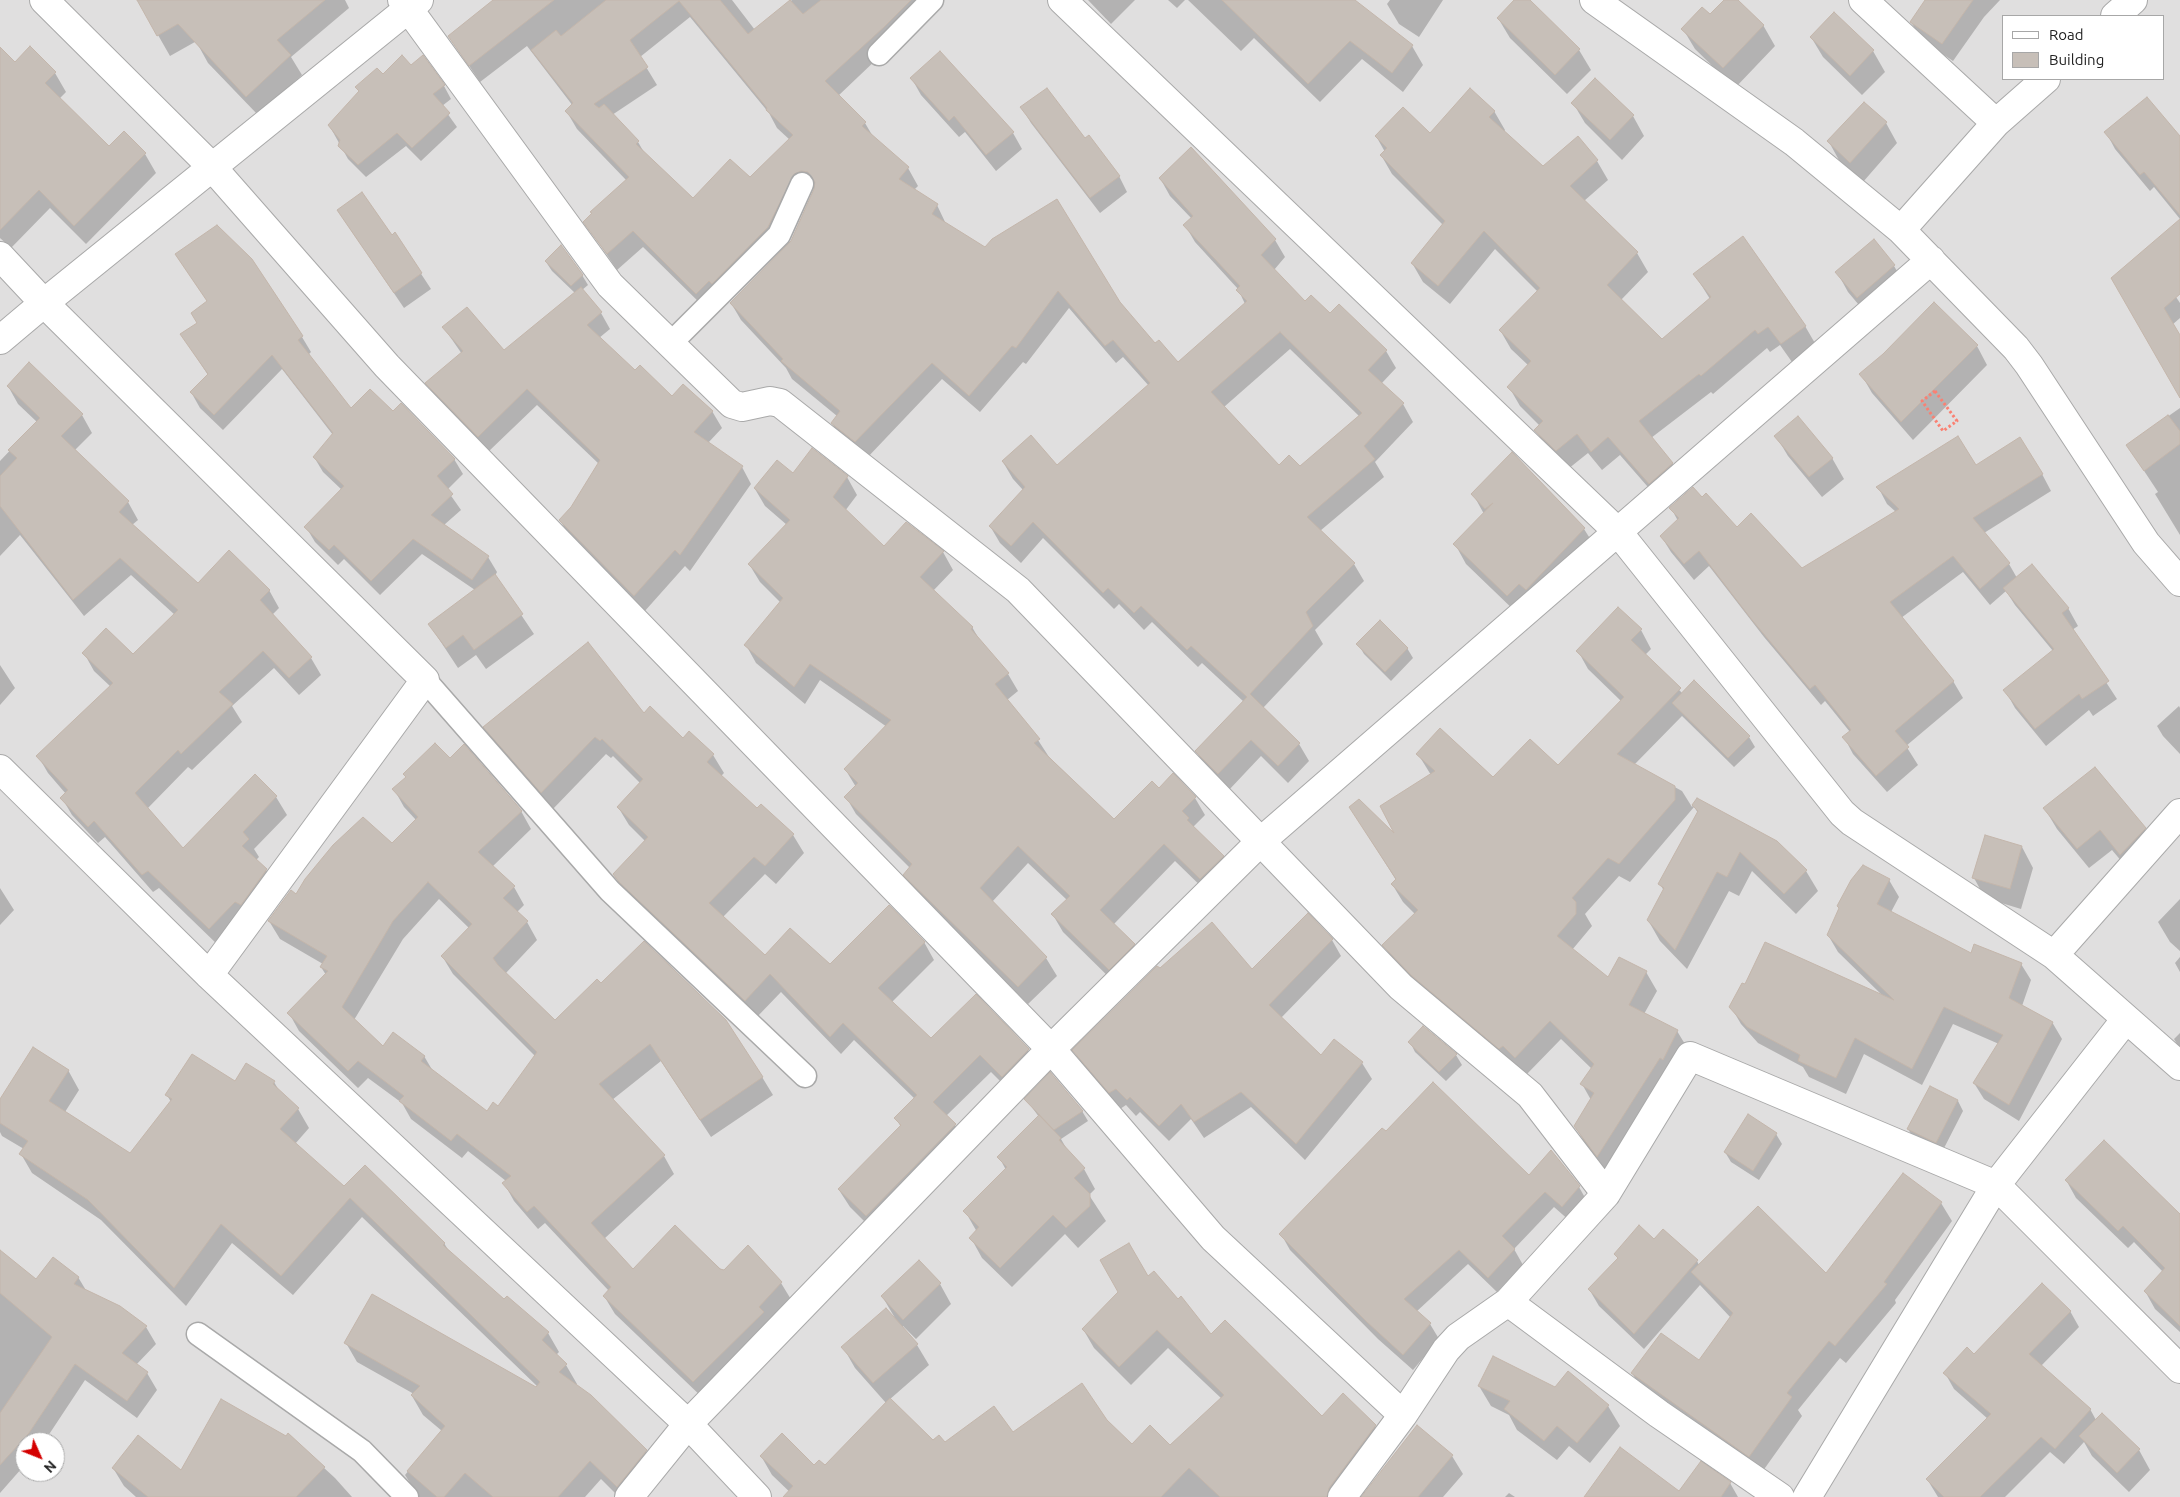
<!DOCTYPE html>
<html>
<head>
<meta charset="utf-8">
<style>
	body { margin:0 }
	#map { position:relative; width:2180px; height:1497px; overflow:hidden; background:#f2efe9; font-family:Ubuntu,sans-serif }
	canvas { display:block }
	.legend { position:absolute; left:2002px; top:15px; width:162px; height:65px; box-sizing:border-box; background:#fff; border:1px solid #a7a7a7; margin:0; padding:6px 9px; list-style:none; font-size:15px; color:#222 }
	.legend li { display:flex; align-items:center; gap:10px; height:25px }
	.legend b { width:25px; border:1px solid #a7a7a7 }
	.north { position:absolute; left:15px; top:1432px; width:50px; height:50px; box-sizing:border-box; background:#fff; border:1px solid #a7a7a7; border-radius:50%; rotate:134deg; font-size:14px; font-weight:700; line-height:20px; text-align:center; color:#222 }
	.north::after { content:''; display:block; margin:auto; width:18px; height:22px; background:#d40000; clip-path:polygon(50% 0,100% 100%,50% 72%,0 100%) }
</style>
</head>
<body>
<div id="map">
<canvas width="2180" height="1497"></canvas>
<ul class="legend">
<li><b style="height:6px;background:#fff"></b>Road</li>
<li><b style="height:14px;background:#c7bfb8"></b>Building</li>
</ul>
<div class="north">N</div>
</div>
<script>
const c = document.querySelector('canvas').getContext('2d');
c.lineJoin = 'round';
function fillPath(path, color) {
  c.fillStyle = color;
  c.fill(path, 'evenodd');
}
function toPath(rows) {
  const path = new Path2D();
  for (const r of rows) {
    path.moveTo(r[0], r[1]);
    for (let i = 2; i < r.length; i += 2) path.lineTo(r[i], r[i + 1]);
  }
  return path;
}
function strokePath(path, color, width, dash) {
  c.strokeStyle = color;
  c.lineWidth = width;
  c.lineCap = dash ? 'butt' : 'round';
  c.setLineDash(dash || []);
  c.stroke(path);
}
const residential = toPath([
	[0,0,2180,0,2180,1497,0,1497],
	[2004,16,2164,16,2164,79,2004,79],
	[25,1442,55,1442,55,1472,25,1472]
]);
const shadow = toPath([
	[138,0,345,0,349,8,291,57,302,75,258,115,208,63,197,43,202,38,170,56],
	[495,0,732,0,755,30,792,0,939,0,838,96,865,123,875,140,908,168,918,186,914,190,937,205,946,224,985,248,1119,302,1155,345,1178,364,1245,304,1238,289,1195,242,1185,225,1192,219,1170,196,1160,178,1191,148,1275,240,1285,257,1274,270,1306,303,1330,315,1386,351,1396,368,1381,384,1403,404,1413,422,1375,462,1384,477,1320,531,1354,564,1364,581,1315,630,1323,644,1263,708,1299,744,1309,761,1288,783,1261,756,1228,791,1206,768,1196,751,1244,702,1202,663,1198,667,1152,622,1144,630,1119,604,1114,609,1043,538,1021,563,1000,543,990,526,1023,490,1013,479,1003,462,1057,466,1149,386,1123,357,1116,363,1069,308,1026,364,1023,362,980,412,942,379,866,459,842,440,832,423,837,416,792,379,786,368,741,320,731,303,792,241,815,189,812,188,707,310,643,247,617,270,585,222,627,181,577,129,567,112,573,106,527,46,480,82,449,36],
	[690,17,769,113,777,128,790,140,750,179,693,200,645,154,638,142,612,115,657,85,640,57],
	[1290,349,1359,416,1300,467,1279,467,1224,407],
	[1088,0,1135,0,1111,24],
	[1168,0,1185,0,1177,8],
	[1188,0,1347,0,1412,46,1423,65,1403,92,1362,59,1320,102,1254,38,1241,51],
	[1390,0,1443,0,1419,37,1399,24,1387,4],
	[1515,0,1528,0,1579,50,1591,70,1567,94,1510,38,1498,18],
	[1725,0,1736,0,1763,25,1775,46,1735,88,1695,49,1683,29,1710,16],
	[1927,0,2000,0,1984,17,1953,61,1922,40,1911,22],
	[1834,13,1873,51,1885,72,1862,95,1823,57,1811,37],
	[0,48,15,63,55,73,66,92,59,99,109,148,145,154,156,173,86,244,50,208,11,248,0,238],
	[383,76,444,86,451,99,442,106,457,127,421,161,406,146,366,177,348,159,329,125],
	[912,79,1013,133,1022,149,996,171,965,132,959,137,921,95],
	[1573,103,1633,116,1644,136,1622,160,1585,123],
	[1022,108,1085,139,1119,176,1127,192,1100,213,1031,123],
	[1494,111,1505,130,1504,132,1543,168,1578,138,1597,161,1608,180,1584,201,1637,253,1648,272,1621,300,1662,340,1710,299,1695,275,1805,326,1816,345,1792,362,1780,345,1770,352,1767,348,1713,394,1711,392,1651,438,1672,463,1683,482,1661,502,1620,455,1602,470,1588,453,1568,469,1546,449,1536,430,1540,426,1520,406,1509,387,1529,366,1511,349,1500,330,1538,292,1495,249,1450,304,1423,282,1412,263,1443,225,1392,174,1381,155,1385,152,1376,136,1430,135],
	[1886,123,1897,143,1863,182,1840,162,1829,142],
	[2106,132,2180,142,2180,219,2154,187,2150,191,2115,149],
	[338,211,391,236,395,234,431,289,404,308],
	[1873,241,1894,266,1906,286,1869,317,1848,292,1837,272],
	[176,255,250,259,302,337,311,352,308,355,351,410,392,412,454,459,463,474,447,490,461,510,444,525,488,557,497,572,495,576,534,634,486,669,476,655,458,668,429,624,475,590,422,554,380,595,344,559,338,565,315,542,306,527,342,490,323,472,314,457,333,435,282,369,223,430,200,408,191,392,208,375,191,349,198,323,208,302],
	[546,262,582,275,588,285,582,290,601,313,610,329,599,338,635,372,672,398,712,411,722,428,708,443,742,467,751,484,690,571,685,566,644,612,570,537,560,520,572,508,599,464,537,405,488,452,436,400,427,383,462,354,444,328,504,352,575,293,552,271],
	[2113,278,2176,297,2180,303,2180,318,2172,325,2180,338,2180,395],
	[1977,346,1987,365,1913,440,1872,393,1861,374],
	[8,386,82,415,92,433,75,450,128,502,138,520,132,525,198,584,269,590,279,608,272,615,311,658,321,675,299,695,274,668,232,706,242,722,192,770,188,767,147,809,183,850,255,776,276,797,287,815,254,849,259,857,256,860,266,870,277,887,219,946,159,888,153,892,105,837,98,843,72,815,62,798,66,794,48,773,38,756,111,687,94,671,84,653,133,656,175,615,131,575,84,616,20,535,0,556,0,461,37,422,18,404],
	[2180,408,2180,535,2155,494,2158,492,2127,445],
	[1776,436,1832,458,1844,479,1822,497,1788,456],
	[812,450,847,477,857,495,845,511,884,548,943,552,953,570,933,591,972,627,982,644,1008,674,1018,691,1007,700,1038,740,1049,757,1114,821,1159,790,1195,798,1205,815,1193,827,1223,857,1233,874,1211,896,1175,861,1113,925,1134,945,1144,962,1119,987,1063,932,1053,915,1067,900,1028,863,992,902,1046,958,1057,976,1028,1004,915,892,905,875,910,868,856,814,846,797,856,787,845,769,887,727,820,680,805,704,756,663,746,645,781,603,760,582,749,564,787,525,765,506,755,489,793,475],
	[1975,467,2042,474,2051,491,1984,533,2009,564,2017,578,2068,608,2078,626,2072,630,2117,699,2093,716,2089,710,2046,746,2015,708,2005,690,2053,651,2015,605,2006,591,1990,605,1963,572,1901,618,1953,681,1963,698,1906,746,1918,765,1887,792,1853,754,1844,737,1850,732,1825,701,1821,705,1764,637,1709,566,1694,580,1671,552,1661,536,1678,521,1671,508,1702,499,1736,529,1802,569,1896,512,1887,504,1878,487],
	[1473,494,1584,529,1596,548,1519,615,1466,564,1455,544,1484,514],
	[1641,630,1651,649,1645,655,1683,694,1749,737,1755,747,1734,767,1682,716,1634,765,1682,791,1692,807,1697,799,1776,842,1806,871,1818,891,1796,914,1752,871,1739,896,1729,891,1687,969,1660,941,1648,920,1664,891,1660,884,1698,813,1694,807,1630,882,1619,876,1585,914,1592,926,1572,950,1609,979,1620,958,1646,972,1657,991,1644,1014,1677,1031,1688,1049,1608,1174,1586,1145,1575,1126,1591,1100,1582,1084,1592,1069,1561,1039,1526,1075,1514,1063,1510,1067,1394,963,1384,945,1415,914,1403,902,1392,884,1396,880,1362,826,1397,838,1431,775,1418,754,1493,779,1558,767,1621,701,1588,669,1578,651],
	[1358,644,1407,648,1413,658,1391,681,1364,654],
	[0,665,15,688,0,705],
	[2179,706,2180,708,2180,754,2163,736,2157,726],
	[643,715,683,740,690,733,713,755,724,773,721,776,757,810,761,806,793,835,804,853,776,884,765,874,723,917,765,956,830,966,924,942,934,960,892,1002,931,1040,1028,1050,1039,1068,1013,1094,991,1072,946,1116,955,1125,966,1143,876,1233,850,1207,839,1190,901,1127,896,1119,915,1099,854,1040,841,1054,781,992,756,1018,625,892,614,874,646,842,629,825,618,807,641,784,613,756,611,758,606,754,552,810,495,745,485,727],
	[450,760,521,811,531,829,492,867,514,887,524,905,517,912,527,922,537,940,505,974,555,1022,601,985,762,1077,773,1095,711,1137,661,1061,612,1100,664,1156,674,1174,604,1239,633,1271,675,1227,724,1272,748,1247,781,1283,792,1301,704,1399,615,1314,604,1296,609,1291,545,1223,538,1229,514,1201,504,1183,506,1181,468,1151,462,1158,411,1119,402,1103,368,1078,358,1088,299,1031,289,1013,326,975,321,967,323,964,280,939,269,921,296,896,392,845,416,820,404,807,394,789],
	[439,899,469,928,442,956,453,974,536,1057,498,1107,487,1113,434,1073,424,1056,383,1048,354,1020,403,939],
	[2045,809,2145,829,2156,849,2133,875,2112,850,2089,868,2057,829],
	[2022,847,2033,868,2021,909,1985,898,1974,878],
	[1863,866,1889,880,1899,897,1891,912,1971,954,2021,964,2031,980,2022,1006,2052,1022,2062,1039,2019,1121,1984,1099,1974,1083,1999,1044,1953,1024,1922,1085,1864,1054,1846,1094,1809,1077,1803,1067,1758,1043,1741,1024,1731,1007,1884,997,1838,952,1828,935],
	[0,888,14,910,0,925],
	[2180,899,2180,951,2170,942,2158,922],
	[1332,940,1341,956,1281,1018,1321,1056,1362,1063,1372,1079,1305,1160,1251,1107,1204,1138,1191,1119,1169,1141,1140,1112,1136,1116,1126,1105,1120,1109,1083,1066,1074,1050,1160,970,1252,971],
	[2180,957,2180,972,2175,963],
	[2180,1033,2180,1049,2174,1039],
	[1410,1042,1456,1055,1462,1065,1446,1081,1415,1052],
	[68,1070,79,1090,65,1112,130,1155,171,1102,167,1095,235,1083,274,1082,281,1094,298,1109,309,1128,295,1144,344,1188,444,1243,450,1253,504,1301,548,1333,559,1352,556,1355,566,1365,577,1384,575,1385,646,1451,657,1470,619,1497,601,1479,585,1497,419,1497,405,1475,442,1431,423,1415,412,1396,414,1394,357,1362,346,1343,537,1389,538,1387,362,1217,293,1295,232,1243,186,1306,101,1220,32,1173,21,1154,24,1149,2,1136,0,1132,0,1102],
	[1931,1087,1958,1101,1963,1111,1942,1152,1914,1139,1908,1129],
	[1026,1099,1082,1111,1088,1121,1061,1139,1069,1153,1084,1169,1095,1189,1089,1195,1106,1221,1078,1248,1065,1234,1012,1287,982,1258,971,1238,977,1232,965,1211,1006,1170,999,1157,1039,1117],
	[1386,1132,1529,1177,1551,1152,1579,1187,1588,1203,1571,1222,1554,1207,1514,1249,1523,1265,1497,1292,1468,1264,1416,1312,1430,1324,1439,1339,1413,1370,1378,1339,1290,1250,1281,1234],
	[1776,1134,1782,1144,1759,1180,1731,1162,1725,1152],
	[2066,1180,2180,1214,2180,1332,2155,1309,2145,1291,2163,1272,2134,1242,2128,1248,2076,1198],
	[1941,1203,1952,1221,1895,1300,1896,1303,1846,1363,1840,1358,1798,1410,1802,1416,1760,1475,1643,1391,1632,1373,1699,1362,1731,1318,1700,1285,1644,1349,1599,1306,1589,1289,1618,1259,1615,1254,1654,1240,1697,1261,1699,1265,1826,1275],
	[0,1252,36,1281,78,1277,87,1292,146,1327,156,1344,136,1365,147,1373,157,1390,137,1418,85,1380,44,1442,25,1442,25,1461,21,1466,22,1468,0,1493],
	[1148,1278,1178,1300,1211,1336,1322,1417,1375,1426,1386,1444,1347,1497,1161,1497,1151,1487,1141,1497,795,1497,772,1475,761,1456,825,1467,886,1403,855,1368,843,1347,895,1318,882,1296,940,1284,951,1304,916,1339,903,1326,902,1328,917,1345,929,1365,889,1400,933,1442,944,1443,1106,1421,1132,1446,1170,1447,1222,1399,1168,1348,1131,1385,1094,1348,1083,1329],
	[2070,1311,2079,1327,2041,1366,2090,1409,2096,1420,2139,1450,2150,1470,2129,1492,2092,1456,2084,1442,2064,1464,2050,1452,2005,1497,1938,1497,1927,1479,1988,1419,1954,1389,1945,1373,1974,1355],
	[1479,1386,1555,1389,1608,1406,1620,1426,1590,1463,1569,1446,1557,1460,1517,1430,1509,1415,1491,1406],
	[1417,1427,1452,1456,1463,1474,1443,1497,1363,1497],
	[288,1435,335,1478,352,1497,136,1497,124,1486,113,1468,182,1472,286,1438],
	[1701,1463,1730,1483,1738,1497,1594,1497,1680,1493],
	[1509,1493,1515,1497,1505,1497]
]);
const building = toPath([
	[137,0,325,0,277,40,291,55,246,97,178,24,157,36,137,0],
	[493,0,554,0,469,66,448,36,493,0],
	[606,0,720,0,748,34,790,0,803,14,821,0,911,0,883,28,825,81,866,122,862,126,909,167,899,179,938,204,932,214,985,247,992,239,1057,199,1120,302,1155,343,1159,340,1178,362,1247,301,1236,290,1240,286,1183,225,1193,216,1159,178,1191,147,1276,239,1261,255,1305,301,1311,295,1330,313,1339,304,1387,350,1368,370,1404,403,1364,446,1375,459,1307,517,1355,563,1306,612,1313,626,1250,694,1300,743,1278,766,1251,740,1218,774,1195,751,1247,697,1191,646,1187,650,1141,606,1134,613,1108,588,1103,593,1033,522,1011,546,989,526,1025,487,1002,461,1031,435,1057,465,1150,383,1113,340,1105,346,1058,291,1016,348,1012,346,969,396,932,363,855,442,831,423,840,411,781,361,783,359,730,303,791,241,814,189,815,182,808,172,801,171,794,174,768,227,712,284,709,281,696,294,633,231,607,254,583,222,592,213,590,212,629,177,565,111,573,103,531,50,556,30,561,36,606,0],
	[679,1,767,108,766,110,793,135,750,177,730,159,693,198,636,144,639,141,604,104,599,108,594,104,648,67,630,40,679,1],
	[1280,332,1362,413,1300,466,1289,455,1279,465,1211,392,1280,332],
	[1222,0,1355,0,1413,45,1392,73,1350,41,1308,84,1222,0],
	[1514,0,1530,0,1580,49,1555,75,1497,18,1514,0],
	[1724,0,1738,0,1764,25,1723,68,1681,29,1702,7,1710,14,1724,0],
	[1925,0,1973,0,1942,44,1910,22,1925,0],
	[1834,12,1874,50,1850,76,1810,37,1834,12],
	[30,46,56,72,45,83,109,146,124,131,146,153,74,226,39,190,0,230,0,47,15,62,30,46],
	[940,51,1014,132,986,155,954,116,949,121,910,78,940,51],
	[402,55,411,65,423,55,445,85,433,94,450,113,412,148,397,133,358,165,338,146,340,140,328,125,359,91,355,87,377,68,383,74,402,55],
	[1595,78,1634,115,1610,140,1571,103,1595,78],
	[1047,88,1085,138,1089,135,1120,176,1090,198,1020,107,1047,88],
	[1470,88,1495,111,1489,117,1543,166,1578,136,1598,160,1570,186,1638,252,1607,285,1662,339,1711,297,1693,274,1743,236,1806,326,1781,344,1768,327,1758,334,1755,330,1701,376,1699,374,1639,421,1673,463,1649,484,1608,437,1591,452,1577,434,1556,451,1534,430,1543,421,1507,387,1531,361,1499,330,1540,288,1484,231,1438,286,1411,263,1445,221,1380,155,1387,148,1375,136,1403,107,1430,133,1470,88],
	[2147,97,2180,136,2180,215,2144,172,2140,175,2104,132,2147,97],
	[1864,102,1887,122,1850,163,1827,141,1864,102],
	[362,192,392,235,395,232,422,273,394,293,337,210,362,192],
	[2180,219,2180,294,2164,308,2180,335,2180,398,2111,278,2180,219],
	[217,225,252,259,303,336,298,340,351,408,370,389,393,411,401,403,455,459,437,476,453,494,431,515,489,556,472,580,413,539,371,581,334,545,329,550,304,527,344,486,313,457,333,433,272,355,214,415,190,392,208,374,180,334,197,323,191,313,207,301,175,254,217,225],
	[1874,239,1895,265,1857,298,1835,272,1874,239],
	[561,245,583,275,571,286,545,261,561,245],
	[581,287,602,312,587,325,635,370,640,365,672,396,683,384,713,411,694,432,743,466,680,555,675,550,634,596,559,520,571,507,600,460,527,389,478,437,425,383,463,351,442,327,467,307,504,350,581,287],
	[1934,302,1978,345,1901,422,1859,374,1883,354,1934,302],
	[29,362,83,414,61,436,129,501,119,512,198,583,229,550,270,590,260,600,312,657,289,678,263,651,219,692,233,704,181,754,178,750,135,793,183,848,255,774,277,796,243,832,249,839,242,846,267,869,241,905,235,902,209,929,148,871,142,875,94,821,88,827,60,798,68,790,36,756,113,683,82,653,106,628,133,654,178,610,120,558,73,600,0,506,0,476,17,458,8,450,40,418,7,386,29,362],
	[2168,415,2180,431,2180,444,2144,471,2126,445,2168,415],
	[1798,416,1833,458,1809,477,1774,436,1798,416],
	[1958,436,1976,465,2020,437,2043,474,1973,518,2010,563,1980,589,1953,556,1890,602,1954,681,1895,731,1909,747,1876,776,1842,737,1851,730,1815,685,1810,689,1752,620,1699,551,1684,564,1660,536,1679,518,1669,508,1693,487,1702,497,1706,493,1737,527,1751,513,1802,568,1899,509,1876,487,1958,436],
	[812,448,848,476,833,497,884,546,906,522,944,551,920,577,973,627,971,629,1009,673,995,684,1040,739,1034,743,1114,819,1152,781,1159,788,1173,773,1196,797,1182,811,1189,818,1187,820,1224,856,1200,879,1164,844,1100,910,1135,944,1109,970,1051,914,1070,896,1018,846,980,888,1047,957,1018,987,903,875,912,864,844,797,858,783,844,769,891,720,810,664,794,687,744,645,783,598,748,564,790,520,754,488,777,460,793,473,812,448],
	[1512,452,1585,528,1526,590,1519,584,1507,596,1453,544,1493,503,1485,509,1471,494,1512,452],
	[2032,564,2069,608,2062,613,2109,681,2082,699,2079,694,2035,729,2003,690,2054,649,2003,588,2032,564],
	[495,574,523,614,474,650,463,635,446,648,428,624,495,574],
	[1618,607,1642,629,1631,640,1681,688,1617,754,1675,786,1675,800,1619,864,1608,858,1572,898,1576,902,1576,914,1557,936,1608,977,1619,957,1647,971,1629,1005,1678,1030,1663,1060,1660,1058,1597,1157,1574,1126,1594,1093,1580,1084,1594,1064,1550,1021,1515,1058,1503,1046,1499,1049,1412,976,1382,945,1418,910,1391,884,1396,879,1349,807,1359,799,1394,833,1380,806,1435,771,1416,754,1440,728,1493,777,1530,739,1558,765,1624,697,1576,651,1618,607],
	[1380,620,1408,648,1385,672,1356,644,1380,620],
	[588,642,644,713,650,706,683,738,689,731,714,754,707,762,757,808,761,804,794,834,765,866,754,857,709,903,765,955,790,928,830,964,889,905,925,942,878,988,931,1038,976,994,1029,1049,1002,1077,980,1055,933,1102,956,1124,866,1216,838,1189,901,1125,894,1118,917,1095,843,1023,830,1037,770,974,745,1001,619,882,613,874,648,837,617,807,643,779,602,739,600,741,595,737,541,793,483,727,588,642],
	[1694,680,1750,736,1728,758,1672,703,1694,680],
	[435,743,450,758,464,744,522,811,478,852,515,886,503,898,528,921,493,958,498,965,555,1020,597,979,601,983,644,941,726,1020,763,1077,700,1120,650,1044,599,1084,665,1155,591,1223,633,1269,675,1225,720,1269,724,1270,748,1245,782,1282,759,1307,764,1312,693,1382,603,1296,611,1287,534,1206,527,1212,502,1183,511,1176,457,1134,451,1141,399,1101,404,1096,358,1061,348,1071,287,1013,328,971,320,967,327,956,268,921,291,890,296,894,305,879,333,845,363,817,392,843,418,817,392,789,406,777,403,774,435,743],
	[428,882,472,924,441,956,537,1052,498,1106,493,1102,487,1111,421,1061,425,1056,393,1032,383,1046,342,1007,393,921,428,882],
	[2095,767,2146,828,2120,855,2100,830,2077,849,2043,808,2095,767],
	[1697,798,1777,841,1807,870,1784,894,1740,852,1727,877,1717,872,1675,950,1647,920,1664,888,1658,884,1698,811,1692,805,1697,798],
	[1985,835,2022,846,2010,889,1972,878,1985,835],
	[1863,865,1890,879,1877,904,1971,953,1974,944,2022,963,2009,998,2053,1022,2009,1105,1973,1083,2003,1035,1944,1007,1912,1069,1855,1038,1836,1078,1798,1061,1800,1055,1747,1027,1729,1007,1742,983,1745,984,1765,942,1894,1000,1827,935,1839,908,1837,906,1851,880,1863,865],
	[1308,913,1333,939,1269,1005,1321,1055,1334,1039,1363,1062,1296,1144,1241,1092,1194,1122,1181,1104,1159,1126,1130,1097,1127,1100,1116,1089,1109,1093,1072,1050,1157,966,1160,968,1212,922,1252,969,1308,913],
	[1423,1026,1457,1054,1439,1072,1408,1042,1423,1026],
	[33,1047,69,1070,49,1101,130,1153,172,1099,165,1095,192,1054,235,1081,246,1063,275,1081,273,1084,299,1108,280,1129,344,1186,365,1165,445,1243,443,1245,504,1299,507,1296,549,1332,542,1340,567,1364,559,1372,591,1395,647,1450,617,1487,590,1461,558,1497,493,1497,465,1473,444,1497,437,1497,407,1471,445,1426,411,1395,420,1386,344,1343,372,1294,536,1387,540,1382,350,1198,281,1276,221,1224,174,1288,88,1200,19,1154,28,1141,0,1123,0,1099,33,1047],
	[1050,1072,1083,1111,1054,1130,1024,1099,1050,1072],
	[1433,1082,1529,1175,1551,1150,1580,1186,1562,1207,1545,1192,1502,1236,1515,1249,1488,1278,1459,1250,1404,1299,1431,1323,1403,1355,1368,1323,1279,1234,1382,1128,1386,1131,1433,1082],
	[1930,1086,1958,1100,1936,1143,1907,1129,1930,1086],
	[1748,1114,1777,1133,1753,1171,1724,1152,1748,1114],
	[1039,1115,1061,1138,1059,1140,1085,1168,1074,1178,1090,1194,1090,1206,1066,1228,1053,1215,1000,1268,969,1238,979,1227,963,1211,1007,1167,997,1157,1039,1115],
	[2104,1140,2180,1214,2180,1326,2144,1291,2165,1268,2123,1226,2118,1231,2065,1180,2104,1140],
	[1903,1173,1942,1202,1884,1282,1887,1284,1835,1346,1829,1341,1787,1393,1792,1397,1749,1457,1631,1373,1661,1333,1699,1360,1733,1313,1691,1272,1758,1206,1826,1273,1903,1173],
	[1639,1225,1654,1239,1663,1229,1698,1260,1634,1334,1588,1289,1618,1258,1614,1254,1639,1225],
	[1129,1243,1148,1276,1154,1271,1178,1299,1181,1296,1211,1334,1225,1320,1322,1416,1343,1393,1376,1425,1329,1488,1327,1497,1220,1497,1189,1468,1161,1497,783,1497,793,1486,760,1456,782,1433,814,1465,819,1460,825,1465,890,1398,933,1440,939,1435,945,1442,994,1406,1013,1432,1082,1383,1107,1420,1132,1444,1150,1425,1170,1445,1224,1395,1157,1330,1119,1367,1082,1329,1118,1292,1100,1260,1129,1243],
	[0,1250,36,1279,53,1257,79,1277,74,1284,120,1306,147,1326,122,1353,148,1372,127,1401,75,1364,29,1433,0,1465,0,1413,52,1337,0,1293,0,1250],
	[919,1260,941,1283,903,1320,881,1296,919,1260],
	[2042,1283,2071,1311,2029,1354,2091,1409,2055,1449,2041,1437,1980,1497,1944,1497,1926,1479,1991,1414,1943,1373,1967,1347,1974,1354,2042,1283],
	[886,1308,918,1344,873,1383,841,1347,886,1308],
	[1493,1356,1555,1387,1568,1371,1609,1405,1577,1443,1557,1426,1544,1441,1504,1409,1510,1401,1478,1386,1493,1356],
	[221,1399,286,1436,288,1433,325,1467,296,1497,148,1497,112,1468,138,1435,181,1470,221,1399],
	[2102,1413,2140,1449,2117,1473,2079,1436,2102,1413],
	[1417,1425,1453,1455,1418,1497,1361,1497,1417,1425],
	[1620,1447,1679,1491,1701,1461,1731,1482,1721,1497,1584,1497,1620,1447]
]);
const path = toPath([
	[1935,391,1957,421,1943,431,1922,401,1935,391]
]);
const lane = toPath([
	[879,54,932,0],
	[670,344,779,235,802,184],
	[425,680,610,891,805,1076],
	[198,1334,362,1451,407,1497]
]);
const street = toPath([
	[44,0,212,167,387,366,1051,1049,1213,1238,1403,1415,1342,1497],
	[402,0,610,285,732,404,742,407,770,401,780,403,1018,590,1401,987,1530,1095,1606,1194],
	[1062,0,1618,532,1842,813,1852,822,2054,955,2180,1066],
	[1594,0,1794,142,1901,230,2016,348,2029,365,2146,543,2180,582],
	[1863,0,1996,123],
	[2115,16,2133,0],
	[1901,230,1996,123,2046,79],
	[0,256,44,303,425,680,209,975],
	[0,340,44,303,419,0],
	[0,769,209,975,688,1424,757,1497],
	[2054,955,2180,813],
	[1508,1302,1659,1414,1780,1497],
	[1403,1415,1446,1350,1458,1337,1508,1302,1606,1194,1690,1056,1996,1185,2180,1369],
	[629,1497,688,1424,1051,1049,1260,842,1931,260],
	[1807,1497,1996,1185,2126,1019]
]);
fillPath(residential, '#e0dfdf');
fillPath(shadow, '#0003');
fillPath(building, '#c7bfb8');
strokePath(building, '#c4b6ab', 1);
strokePath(lane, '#a9a9a9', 25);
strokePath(street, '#a9a9a9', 30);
strokePath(path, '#fa8072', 3, [2.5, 2.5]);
strokePath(lane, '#fff', 22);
strokePath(street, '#fff', 28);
</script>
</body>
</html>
